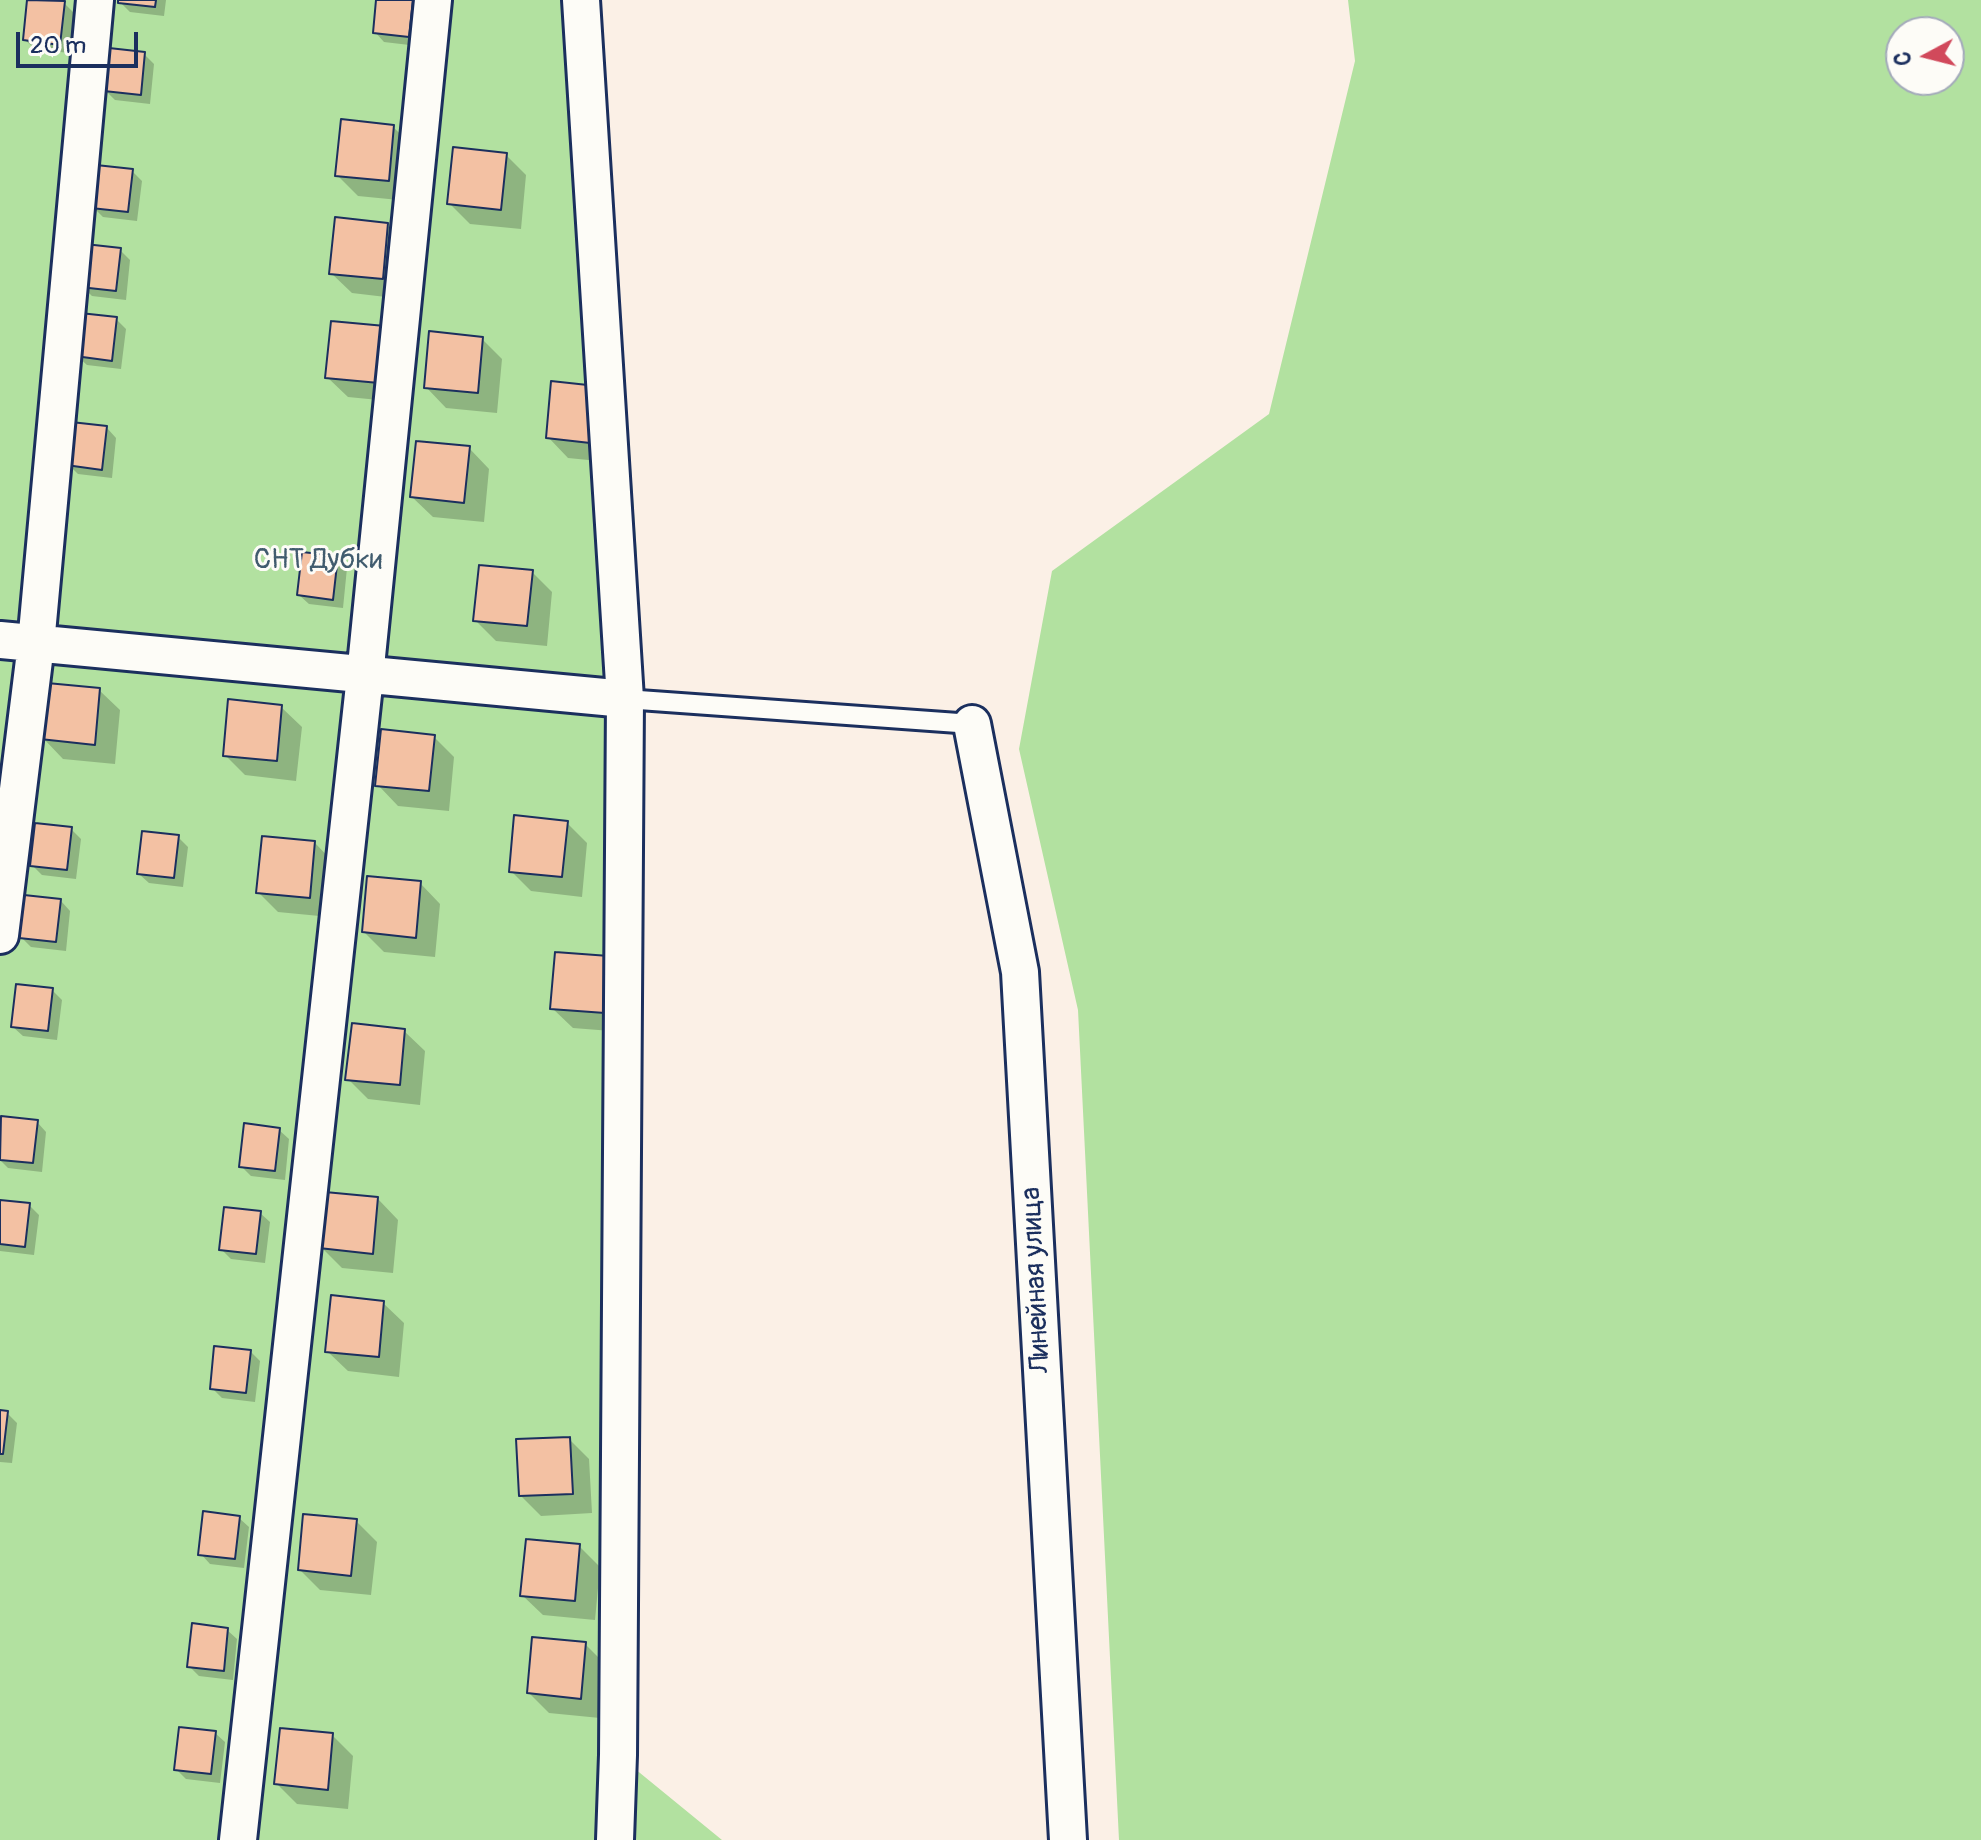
<!DOCTYPE html>
<html>
<head>
<meta charset="utf-8">
<style>
	body { margin:0 }
	#map { position:relative; width:1981px; height:1840px; overflow:hidden; background:#fbf0e6; font-family:Pangolin,sans-serif }
	canvas { display:block }
	.north { position:absolute; left:1885px; top:16px; width:80px; height:80px; box-sizing:border-box; background:#fdfcf7; border:2px solid #a3aaba; border-radius:50%; rotate:263deg; font-size:22px; font-weight:700; line-height:32px; text-align:center; color:#1b2f5e }
	.north::after { content:''; display:block; margin:auto; width:28px; height:36px; background:#d1495b; clip-path:polygon(50% 0,100% 100%,50% 72%,0 100%) }
	.scale { position:absolute; left:16px; top:32px; width:122px; height:36px; box-sizing:border-box; border:4px solid #1b2f5e; border-top:0; padding-left:10px; font-size:24px; line-height:28px; white-space:nowrap; color:#1b2f5e; -webkit-text-stroke:6px #fdfcf7; paint-order:stroke }
</style>
</head>
<body>
<div id="map">
<canvas width="1981" height="1840"></canvas>
<div class="north">С</div>
<div class="scale">20 m</div>
</div>
<script>
const c = document.querySelector('canvas').getContext('2d');
c.lineJoin = 'round';
function fillPath(path, color) {
  c.fillStyle = color;
  c.fill(path, 'evenodd');
}
function toPath(rows) {
  const path = new Path2D();
  for (const r of rows) {
    path.moveTo(r[0], r[1]);
    for (let i = 2; i < r.length; i += 2) path.lineTo(r[i], r[i + 1]);
  }
  return path;
}
function strokePath(path, color, width, dash) {
  c.strokeStyle = color;
  c.lineWidth = width;
  c.lineCap = dash ? 'butt' : 'round';
  c.setLineDash(dash || []);
  c.stroke(path);
}
function drawText(font, color, halo, rows, align = 'center') {
  c.font = font + ' Pangolin,sans-serif';
  c.lineWidth = 6;
  c.setLineDash([]);
  c.textBaseline = 'middle';
  c.strokeStyle = halo;
  c.fillStyle = color;
  for (const [text, x, y, turn = 0] of rows) {
    c.save();
    c.translate(x, y);
    c.rotate((+turn || 0) * Math.PI / 180);
    c.textAlign = isNaN(turn) ? turn : align;
    if (halo) c.strokeText(text, 0, 0);
    c.fillText(text, 0, 0);
    c.restore();
  }
}
const green = toPath([
	[0,0,599,0,637,556,625,699,618,1755,722,1840,0,1840],
	[1348,0,1981,0,1981,1840,1119,1840,1078,1010,1019,749,1052,571,1269,414,1355,61],
	[1901,32,1949,32,1949,80,1901,80]
]);
const shadow = toPath([
	[30,0,64,3,74,13,69,53,35,49,25,40],
	[120,0,166,0,164,16,130,12,120,2],
	[378,0,417,0,418,46,384,42,375,32],
	[144,54,154,64,150,104,115,100,106,91],
	[393,127,414,147,409,201,358,196,337,175],
	[506,155,526,175,521,229,470,224,449,203],
	[132,171,142,181,137,221,103,217,93,207],
	[387,225,408,245,403,299,352,293,331,273],
	[120,250,130,260,126,300,92,296,82,286],
	[116,319,126,329,121,369,87,365,77,356],
	[333,323,399,402,348,397,327,377],
	[482,339,502,359,497,413,446,408,426,387],
	[605,389,625,409,619,463,568,458,548,437],
	[107,428,116,438,112,478,78,474,68,464],
	[469,448,489,469,484,522,433,517,412,497],
	[337,558,347,568,343,608,309,604,299,595],
	[532,572,552,592,547,646,496,641,475,620],
	[99,690,120,710,115,764,63,759,43,738],
	[281,707,302,727,296,781,245,775,225,755],
	[434,737,454,757,449,811,398,806,378,785],
	[567,823,587,843,582,897,531,891,511,871],
	[71,829,81,839,76,879,42,875,32,865],
	[178,837,188,847,183,887,149,883,139,874],
	[315,843,335,864,330,917,278,912,258,892],
	[420,883,440,904,435,957,384,952,364,932],
	[61,901,70,911,66,951,31,947,21,937],
	[608,958,624,1032,573,1028,552,1008],
	[52,990,62,1000,57,1040,23,1036,13,1027],
	[404,1031,425,1051,420,1105,368,1099,348,1079],
	[3,1118,37,1122,46,1132,42,1172,8,1168,0,1160],
	[279,1130,289,1139,285,1180,251,1176,241,1166],
	[378,1199,398,1220,393,1273,342,1268,321,1247],
	[0,1202,29,1205,39,1215,34,1255,0,1251],
	[260,1213,270,1222,265,1263,231,1259,221,1249],
	[383,1303,404,1323,399,1377,348,1371,327,1351],
	[250,1351,260,1361,255,1402,222,1398,212,1388],
	[0,1412,7,1413,17,1423,12,1463,0,1462],
	[569,1439,589,1459,592,1513,541,1516,520,1495],
	[239,1518,249,1527,244,1568,210,1564,201,1554],
	[356,1521,377,1542,371,1595,320,1590,300,1570],
	[579,1546,600,1567,595,1620,543,1615,522,1595],
	[227,1630,237,1639,233,1680,199,1676,189,1666],
	[585,1644,606,1665,600,1718,549,1713,529,1693],
	[215,1733,225,1742,220,1783,186,1779,176,1769],
	[332,1735,353,1756,348,1809,297,1804,276,1783]
]);
const building = toPath([
	[27,0,65,1,60,45,23,40,27,0],
	[118,0,156,0,155,7,118,3,118,0],
	[376,0,413,0,409,37,373,33,376,0],
	[109,48,145,52,141,95,104,91,109,48],
	[341,119,394,125,389,181,335,176,341,119],
	[453,147,507,153,501,210,447,204,453,147],
	[96,165,133,169,128,212,91,208,96,165],
	[335,217,388,223,383,279,329,274,335,217],
	[85,244,121,248,116,291,80,287,85,244],
	[80,313,117,317,112,361,75,356,80,313],
	[331,321,385,326,379,383,325,378,331,321],
	[429,331,483,337,478,393,424,388,429,331],
	[551,381,606,387,599,444,546,438,551,381],
	[71,422,107,426,102,470,66,465,71,422],
	[416,441,470,446,464,503,410,497,416,441],
	[302,552,338,556,333,600,297,595,302,552],
	[479,565,533,570,527,626,473,621,479,565],
	[47,683,100,688,95,745,40,739,47,683],
	[228,699,282,705,277,761,223,756,228,699],
	[381,729,435,735,429,791,375,786,381,729],
	[514,815,568,821,562,877,509,872,514,815],
	[35,823,72,827,67,870,30,866,35,823],
	[142,831,179,835,174,878,137,874,142,831],
	[262,836,315,841,310,898,256,893,262,836],
	[367,876,421,881,416,938,362,932,367,876],
	[24,895,61,899,56,942,19,938,24,895],
	[555,952,609,956,605,1013,550,1009,555,952],
	[16,984,53,988,48,1031,11,1027,16,984],
	[352,1023,405,1029,400,1085,345,1080,352,1023],
	[1,1116,38,1120,33,1163,0,1160,1,1116],
	[244,1123,280,1128,275,1171,239,1167,244,1123],
	[325,1192,378,1197,373,1254,319,1248,325,1192],
	[0,1200,30,1203,25,1247,0,1244,0,1200],
	[224,1207,261,1211,256,1254,219,1250,224,1207],
	[331,1295,384,1301,379,1357,325,1352,331,1295],
	[214,1346,251,1350,246,1393,210,1389,214,1346],
	[0,1410,8,1411,3,1454,0,1454,0,1410],
	[570,1437,573,1494,519,1496,516,1439,570,1437],
	[203,1511,240,1516,235,1559,198,1555,203,1511],
	[303,1514,357,1519,351,1576,298,1570,303,1514],
	[526,1539,580,1544,575,1601,520,1596,526,1539],
	[192,1623,228,1628,224,1671,187,1667,192,1623],
	[532,1637,586,1642,581,1699,527,1693,532,1637],
	[179,1727,216,1731,211,1774,174,1770,179,1727],
	[280,1728,333,1733,328,1790,274,1784,280,1728]
]);
const service = toPath([
	[625,699,972,724]
]);
const minor = toPath([
	[581,0,625,699,618,1755,615,1840],
	[0,640,625,699],
	[972,724,1020,972,1068,1840],
	[0,935,36,644,95,0],
	[238,1840,365,676,433,0]
]);
const parkNames = [
	["СНТ Дубки",318,561]
];
const streetNames = [
	["Линейная улица",1037,1280,-93]
];
fillPath(green, '#b2e1a0');
fillPath(shadow, '#0003');
fillPath(building, '#f3c1a3');
strokePath(building, '#1b2f5e', 2);
strokePath(service, '#1b2f5e', 24);
strokePath(minor, '#1b2f5e', 42);
strokePath(service, '#fdfcf7', 18);
strokePath(minor, '#fdfcf7', 36);
drawText('28px', '#415c6e', '#fdfcf7', parkNames);
drawText('28px', '#1b2f5e', '#fdfcf7', streetNames);
</script>
</body>
</html>
